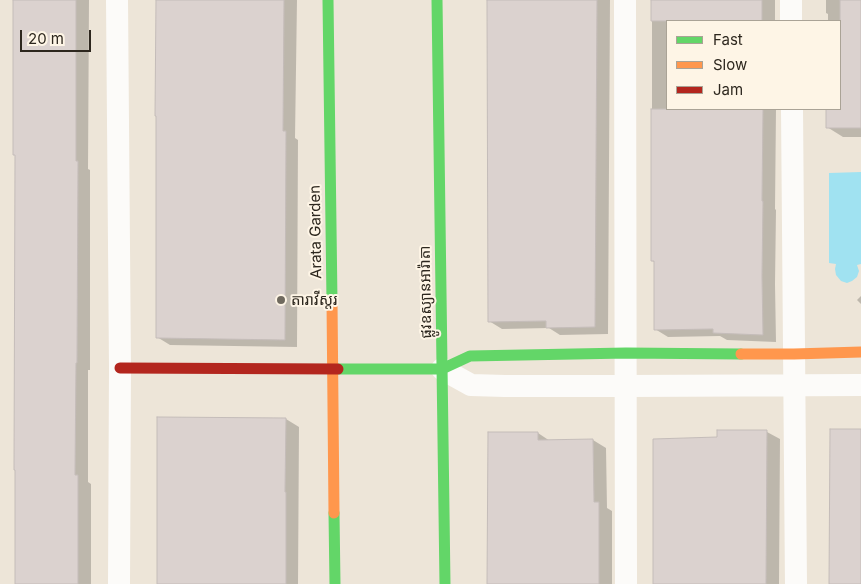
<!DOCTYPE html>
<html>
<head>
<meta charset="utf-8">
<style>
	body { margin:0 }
	#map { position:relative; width:861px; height:584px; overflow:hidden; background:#ede5d8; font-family:Inter,sans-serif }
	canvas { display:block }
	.legend { position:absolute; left:666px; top:20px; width:175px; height:90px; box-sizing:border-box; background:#fef5e6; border:1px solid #aaa396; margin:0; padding:6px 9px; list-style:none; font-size:15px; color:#2d271e }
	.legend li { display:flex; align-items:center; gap:10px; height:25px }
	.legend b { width:25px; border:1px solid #aaa396 }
	.scale { position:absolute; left:20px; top:30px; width:71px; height:22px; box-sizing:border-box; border:2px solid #2d271e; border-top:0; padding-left:6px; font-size:15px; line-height:18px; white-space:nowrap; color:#2d271e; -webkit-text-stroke:4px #fef5e6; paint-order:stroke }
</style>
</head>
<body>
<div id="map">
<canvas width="861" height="584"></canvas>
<ul class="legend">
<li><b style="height:6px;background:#63d668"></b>Fast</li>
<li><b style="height:6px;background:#ff974d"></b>Slow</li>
<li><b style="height:6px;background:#b3261e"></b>Jam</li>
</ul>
<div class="scale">20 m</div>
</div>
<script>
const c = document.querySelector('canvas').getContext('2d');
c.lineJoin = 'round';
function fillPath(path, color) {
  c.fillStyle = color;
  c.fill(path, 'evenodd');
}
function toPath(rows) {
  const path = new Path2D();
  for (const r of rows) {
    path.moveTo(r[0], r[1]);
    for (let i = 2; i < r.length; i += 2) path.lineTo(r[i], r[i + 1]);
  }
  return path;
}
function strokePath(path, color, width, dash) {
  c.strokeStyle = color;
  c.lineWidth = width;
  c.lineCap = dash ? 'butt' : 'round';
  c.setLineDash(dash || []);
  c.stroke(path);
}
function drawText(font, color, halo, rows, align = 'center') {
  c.font = font + ' Inter,"Noto Sans Khmer",sans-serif';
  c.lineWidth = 4;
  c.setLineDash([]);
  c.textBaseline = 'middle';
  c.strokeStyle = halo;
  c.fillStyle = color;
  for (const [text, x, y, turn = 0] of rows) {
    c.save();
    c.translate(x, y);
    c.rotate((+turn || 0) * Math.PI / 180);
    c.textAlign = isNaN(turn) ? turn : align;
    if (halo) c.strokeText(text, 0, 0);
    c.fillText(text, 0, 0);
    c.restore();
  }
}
const water = toPath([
	[861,172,861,264,857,265,859,271,857,277,852,281,847,283,841,281,836,275,835,269,836,264,829,263,829,173]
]);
const shadow = toPath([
	[14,0,89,0,88,169,90,170,90,370,88,370,88,482,91,484,91,584,16,584,16,156,14,154],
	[157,0,297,0,295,138,298,140,297,347,170,345,157,337],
	[488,0,610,0,608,334,560,335,549,328,502,329,489,321],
	[652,0,775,0,775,21,776,21,667,21,667,109,776,109,775,209,776,210,775,284,776,342,727,340,720,336,668,337,655,329,655,262,652,261],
	[826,0,861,0,861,137,843,137,827,127,827,109,840,109,840,21,828,21,828,14,826,13],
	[861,296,861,304,857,300],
	[286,419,299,427,298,584,158,584],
	[767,432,780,439,779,584,655,584,718,439],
	[538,433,550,441,593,440,606,448,607,508,612,511,612,584,489,584]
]);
const building = toPath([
	[13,0,76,0,76,161,78,161,77,363,76,363,75,475,78,475,78,584,15,584,15,470,14,470,15,155,13,155,13,0],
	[156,0,284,0,283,131,286,131,285,340,156,338,156,116,155,116,156,0],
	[487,0,597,0,595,327,546,328,546,321,488,322,487,0],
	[651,0,762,0,762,21,651,21,651,0],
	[840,0,861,0,861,128,826,128,826,109,840,109,840,0],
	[651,109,763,109,762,201,763,201,762,276,763,335,713,333,713,329,654,330,654,261,651,261,651,109],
	[157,417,286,418,285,492,286,492,286,584,157,584,157,417],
	[830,429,861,429,861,584,829,584,830,429],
	[717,430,767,430,766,584,653,584,653,439,717,437,717,430],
	[488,432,538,432,538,440,593,439,594,502,599,502,599,584,487,584,488,432]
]);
const street = toPath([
	[117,0,120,368,119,584],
	[625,0,626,584],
	[791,0,791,21],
	[792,109,796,584],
	[442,369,471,385,505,386,626,386,861,385]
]);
const fast = toPath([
	[328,0,332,301],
	[437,0,445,584],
	[338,369,442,369,470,356,626,353,741,354],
	[334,513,335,584]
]);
const slow = toPath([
	[332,301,334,513],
	[741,354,794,354,861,352]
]);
const jam = toPath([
	[120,368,338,369]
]);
const markers = [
	[281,300,5,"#706a5f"]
];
const streetNames = [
	["Arata Garden",316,232,-91],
	["ផ្លូវឧស្យានអារ៉ាតា",426,292,-91]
];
const poiNames = [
	["តារាវីស្តរ",291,300]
];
fillPath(water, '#a0e2f1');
fillPath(shadow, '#0003');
fillPath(building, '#dbd2cf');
strokePath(building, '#c4bcb9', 1);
strokePath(street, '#fcfbf9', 22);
strokePath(fast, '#63d668', 11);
strokePath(slow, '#ff974d', 11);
strokePath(jam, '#b3261e', 11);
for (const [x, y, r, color] of markers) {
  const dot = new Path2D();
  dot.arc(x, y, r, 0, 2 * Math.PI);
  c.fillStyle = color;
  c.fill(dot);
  strokePath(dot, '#fef5e6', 2);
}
drawText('15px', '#2d271e', '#fef5e6', streetNames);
drawText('15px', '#2d271e', '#fef5e6', poiNames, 'left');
</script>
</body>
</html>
